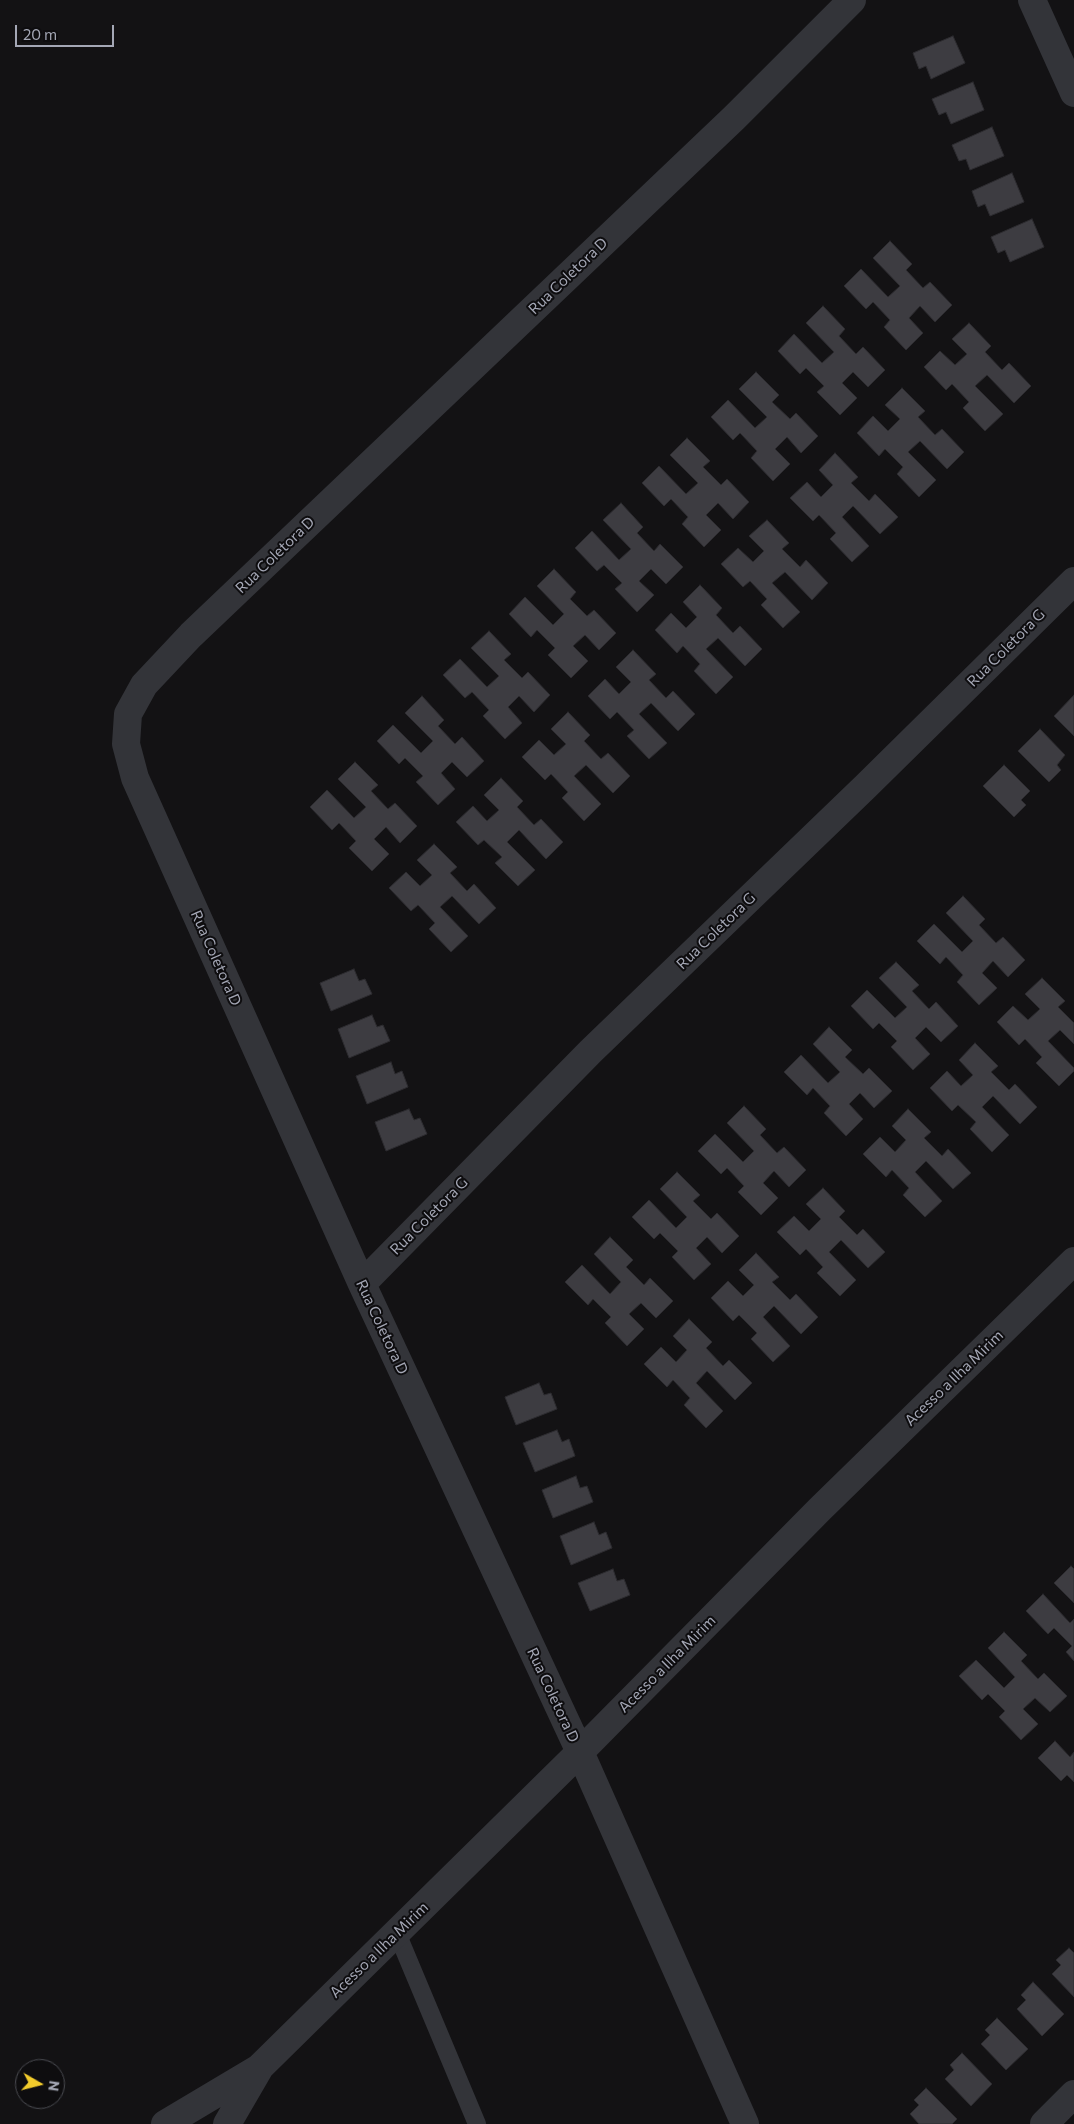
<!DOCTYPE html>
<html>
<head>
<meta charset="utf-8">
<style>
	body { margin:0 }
	#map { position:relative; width:1074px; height:2124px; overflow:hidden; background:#131214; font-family:Commissioner,sans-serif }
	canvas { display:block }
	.north { position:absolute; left:15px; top:2059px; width:50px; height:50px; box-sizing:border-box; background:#0e0d0f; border:1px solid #4a4b51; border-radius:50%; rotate:98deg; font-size:14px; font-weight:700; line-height:20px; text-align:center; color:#a4a7b5 }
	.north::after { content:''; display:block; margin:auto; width:18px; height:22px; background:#f2cb2c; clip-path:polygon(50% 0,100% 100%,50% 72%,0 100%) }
	.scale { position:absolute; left:15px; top:25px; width:99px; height:22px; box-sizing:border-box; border:2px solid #a4a7b5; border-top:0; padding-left:6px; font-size:15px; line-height:18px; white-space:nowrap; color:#a4a7b5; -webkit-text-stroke:4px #0e0d0f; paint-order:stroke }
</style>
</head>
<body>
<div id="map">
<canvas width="1074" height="2124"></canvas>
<div class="north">N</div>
<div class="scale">20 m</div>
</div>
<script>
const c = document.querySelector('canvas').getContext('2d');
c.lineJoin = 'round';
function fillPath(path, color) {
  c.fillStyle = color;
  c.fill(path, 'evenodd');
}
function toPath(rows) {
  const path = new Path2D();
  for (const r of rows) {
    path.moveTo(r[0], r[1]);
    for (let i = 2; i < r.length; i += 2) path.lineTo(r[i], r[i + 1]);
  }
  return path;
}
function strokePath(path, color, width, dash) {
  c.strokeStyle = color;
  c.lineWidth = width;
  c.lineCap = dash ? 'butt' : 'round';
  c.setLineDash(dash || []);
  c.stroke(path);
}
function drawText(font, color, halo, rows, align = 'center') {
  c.font = font + ' Commissioner,sans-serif';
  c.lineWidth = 4;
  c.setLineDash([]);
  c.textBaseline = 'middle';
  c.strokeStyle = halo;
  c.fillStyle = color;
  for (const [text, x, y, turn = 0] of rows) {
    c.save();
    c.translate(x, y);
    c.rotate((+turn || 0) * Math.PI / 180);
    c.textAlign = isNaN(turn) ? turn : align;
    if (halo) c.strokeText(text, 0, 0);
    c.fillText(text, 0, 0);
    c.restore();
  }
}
const building = toPath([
	[953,36,965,63,931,79,926,66,919,69,913,53,953,36],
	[973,82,984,110,951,124,946,112,939,115,932,99,973,82],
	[992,127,1004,156,970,170,966,159,959,161,952,145,992,127],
	[1012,173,1024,202,990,216,985,204,978,207,972,191,1012,173],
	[1032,219,1044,247,1010,262,1005,250,998,253,991,237,1032,219],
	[890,241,912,264,906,270,923,288,930,282,952,305,935,322,920,306,909,318,923,333,906,350,884,327,890,320,873,302,866,309,844,286,861,269,888,297,900,286,873,258,890,241],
	[823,306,845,329,839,336,856,354,863,347,885,370,868,387,853,372,842,383,857,398,840,415,817,392,824,386,806,368,800,374,778,351,794,334,822,363,834,352,806,323,823,306],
	[969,323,991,346,985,352,1002,370,1009,363,1031,386,1014,403,987,375,975,386,1003,414,985,431,963,408,969,402,952,384,946,390,924,367,940,351,955,365,967,354,952,339,969,323],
	[756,372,779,395,772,402,790,419,796,413,818,436,801,453,787,437,775,449,790,464,773,481,751,458,757,451,740,433,733,440,711,417,728,400,755,428,767,417,739,389,756,372],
	[902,388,925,411,918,417,935,435,942,429,964,452,947,469,920,441,908,452,936,480,919,497,897,474,903,467,885,449,879,456,857,433,873,416,888,431,900,419,885,405,902,388],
	[687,438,710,461,703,467,721,485,727,479,749,502,733,519,718,503,706,515,721,530,704,547,682,524,688,517,671,499,664,506,642,483,659,466,686,494,698,483,670,455,687,438],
	[835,453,858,477,851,483,869,501,875,494,898,517,880,534,853,506,842,517,869,546,852,562,830,539,836,533,819,515,813,521,790,498,807,482,821,497,833,485,819,470,835,453],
	[621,503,643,527,637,533,654,551,660,544,683,567,666,584,651,569,639,581,654,595,637,612,615,589,622,583,604,565,597,571,575,548,592,531,619,560,631,549,603,520,621,503],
	[767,520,789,543,782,549,800,567,806,560,828,583,812,600,785,572,772,583,800,612,783,628,761,605,767,599,750,581,743,587,721,564,738,548,753,562,764,551,749,536,767,520],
	[554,569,576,592,570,599,587,616,594,610,616,633,599,650,585,635,573,646,588,661,571,678,548,655,555,648,537,630,531,637,509,614,525,597,553,625,564,614,537,586,554,569],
	[700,585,722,608,716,615,733,633,740,626,762,649,745,666,718,638,706,649,733,677,716,694,694,671,700,664,683,646,677,653,655,630,671,613,686,628,697,617,683,602,700,585],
	[489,631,511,654,504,660,522,678,528,672,550,695,534,712,519,696,508,707,522,723,505,739,483,716,489,710,472,692,465,698,443,675,460,659,487,687,499,676,471,648,489,631],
	[633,650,656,674,649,680,666,698,673,691,695,714,678,731,651,703,639,714,667,743,649,759,627,736,634,730,617,712,610,719,588,696,605,679,619,694,631,682,616,667,633,650],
	[1074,695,1074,736,1054,716,1074,695],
	[422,696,444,720,438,726,455,744,462,737,484,761,467,777,452,762,441,773,455,789,438,805,416,782,423,776,405,758,399,764,377,741,393,725,421,753,433,741,405,713,422,696],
	[568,712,590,735,584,741,601,759,608,753,630,776,613,793,586,765,574,776,601,804,584,821,562,798,568,792,551,774,545,780,522,757,539,740,554,755,566,744,551,729,568,712],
	[1040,729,1065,755,1057,765,1061,770,1049,782,1018,751,1040,729],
	[355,762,378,785,371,791,388,809,395,803,417,826,400,843,386,827,374,839,389,854,372,871,349,848,356,841,339,823,332,830,310,807,327,790,354,818,366,807,338,779,355,762],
	[1004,765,1030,791,1021,800,1026,805,1014,817,983,786,1004,765],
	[501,778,523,801,517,807,534,825,541,819,563,842,546,859,519,830,507,842,535,870,518,886,495,863,502,857,484,840,478,845,456,822,473,806,487,821,499,810,484,795,501,778],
	[434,844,457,867,450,873,467,891,474,884,496,908,479,924,452,896,440,907,468,936,451,952,429,929,435,923,418,905,411,911,389,888,406,872,420,886,432,875,417,860,434,844],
	[963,896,985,919,979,925,996,943,1003,937,1025,960,1008,977,993,961,982,973,997,988,979,1005,957,982,963,975,946,957,940,964,917,941,934,924,962,952,973,941,946,913,963,896],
	[896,962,919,985,912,991,929,1009,936,1002,958,1026,941,1042,926,1027,915,1038,930,1054,913,1070,891,1047,897,1041,879,1023,873,1029,851,1006,867,990,895,1018,907,1007,879,978,896,962],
	[354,969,359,981,365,979,372,994,331,1011,320,983,354,969],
	[1042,978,1065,1001,1058,1007,1074,1023,1074,1044,1060,1030,1048,1041,1074,1068,1074,1071,1059,1086,1036,1063,1042,1057,1025,1039,1019,1045,997,1022,1013,1006,1028,1020,1040,1009,1025,994,1042,978],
	[372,1015,377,1027,383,1025,390,1041,349,1058,338,1029,372,1015],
	[829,1027,852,1050,845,1057,863,1074,869,1068,892,1091,874,1108,860,1093,849,1104,863,1119,846,1136,824,1113,830,1106,813,1088,807,1095,784,1072,801,1055,828,1083,840,1072,813,1044,829,1027],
	[975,1043,998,1066,991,1072,1009,1090,1015,1084,1037,1107,1020,1124,993,1096,982,1107,1009,1135,992,1152,970,1129,976,1122,958,1105,952,1111,930,1088,947,1071,961,1086,973,1075,959,1060,975,1043],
	[391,1062,395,1074,402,1071,408,1087,367,1104,356,1076,391,1062],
	[744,1106,766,1129,760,1135,777,1153,784,1147,806,1170,789,1187,774,1171,763,1183,778,1198,761,1215,738,1192,744,1186,727,1168,721,1174,698,1151,715,1134,743,1162,754,1151,727,1123,744,1106],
	[409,1109,414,1120,420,1118,427,1134,386,1151,375,1122,409,1109],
	[908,1109,931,1132,924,1138,942,1156,948,1149,971,1173,953,1189,926,1161,915,1172,942,1201,925,1217,903,1195,909,1188,892,1170,886,1177,863,1154,880,1137,895,1152,906,1140,892,1126,908,1109],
	[677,1172,700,1195,693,1201,711,1219,717,1213,739,1236,722,1253,707,1237,696,1248,711,1264,694,1280,672,1257,678,1251,660,1233,654,1239,632,1217,649,1200,676,1228,687,1217,660,1189,677,1172],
	[823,1188,845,1211,839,1217,857,1235,863,1229,885,1252,868,1268,841,1240,829,1252,856,1280,840,1296,817,1273,823,1267,806,1249,800,1255,777,1232,794,1216,809,1231,821,1219,806,1204,823,1188],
	[610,1237,633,1260,626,1267,644,1285,650,1278,673,1301,656,1318,641,1303,629,1314,644,1329,627,1346,605,1323,611,1317,593,1299,588,1305,565,1282,582,1265,610,1294,621,1282,594,1254,610,1237],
	[756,1253,779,1277,772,1282,790,1300,796,1294,818,1317,801,1334,774,1306,763,1317,790,1346,773,1362,751,1339,757,1333,739,1315,733,1321,711,1298,728,1281,743,1296,754,1285,739,1270,756,1253],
	[689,1319,712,1342,706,1348,723,1366,729,1360,752,1383,735,1400,707,1371,696,1383,723,1411,706,1428,684,1405,690,1398,673,1380,667,1387,644,1364,661,1347,676,1362,687,1350,673,1336,689,1319],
	[539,1383,544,1395,551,1393,557,1409,516,1425,505,1397,539,1383],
	[557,1430,562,1442,569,1439,575,1456,535,1472,523,1443,557,1430],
	[576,1476,580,1488,587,1486,593,1502,553,1518,542,1490,576,1476],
	[594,1522,599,1535,606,1532,612,1548,571,1565,560,1536,594,1522],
	[1071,1566,1074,1569,1074,1603,1054,1583,1071,1566],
	[613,1569,617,1581,624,1579,630,1595,590,1611,578,1583,613,1569],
	[1043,1594,1070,1623,1074,1619,1074,1661,1066,1652,1072,1646,1054,1628,1048,1634,1026,1611,1043,1594],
	[1004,1632,1027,1655,1021,1661,1038,1679,1044,1673,1067,1696,1050,1712,1035,1698,1023,1709,1038,1724,1021,1740,999,1717,1005,1711,988,1694,982,1700,959,1676,976,1660,1004,1688,1015,1677,988,1648,1004,1632],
	[1055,1741,1070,1757,1074,1752,1074,1782,1067,1775,1061,1781,1038,1758,1055,1741],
	[1069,1948,1074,1953,1074,1997,1052,1974,1061,1965,1056,1960,1069,1948],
	[1033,1982,1064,2014,1042,2036,1017,2009,1026,2000,1021,1995,1033,1982],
	[997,2018,1028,2049,1006,2070,981,2044,990,2035,985,2030,997,2018],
	[962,2053,992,2084,971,2106,945,2079,954,2070,950,2065,962,2053],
	[926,2088,957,2119,952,2124,919,2124,910,2114,919,2105,914,2100,926,2088]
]);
const lane = toPath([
	[397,1933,477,2124]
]);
const street = toPath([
	[1032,0,1074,93],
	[362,1284,591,1051,865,787,1074,581],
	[165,2124,259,2068,580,1752,820,1509,1074,1261],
	[227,2124,259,2069],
	[745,2124,580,1752,362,1284,135,778,126,744,128,714,144,685,191,635,734,118,852,0],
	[1044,2124,1074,2094]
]);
const streetNames = [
	["Rua Coletora D",568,276,-44],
	["Rua Coletora D",275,555,-44],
	["Rua Coletora G",1006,648,-45],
	["Rua Coletora G",716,931,-44],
	["Rua Coletora D",216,958,66],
	["Rua Coletora G",429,1216,-45],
	["Rua Coletora D",382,1327,65],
	["Acesso a Ilha Mirim",954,1378,-44],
	["Acesso a Ilha Mirim",667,1664,-45],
	["Rua Coletora D",553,1695,65],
	["Acesso a Ilha Mirim",379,1950,-44]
];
fillPath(building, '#3d3c41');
strokePath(building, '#2d2c30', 1);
strokePath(lane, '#333439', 18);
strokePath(street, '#333439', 28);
drawText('15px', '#a4a7b5', '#0e0d0f', streetNames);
</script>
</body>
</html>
